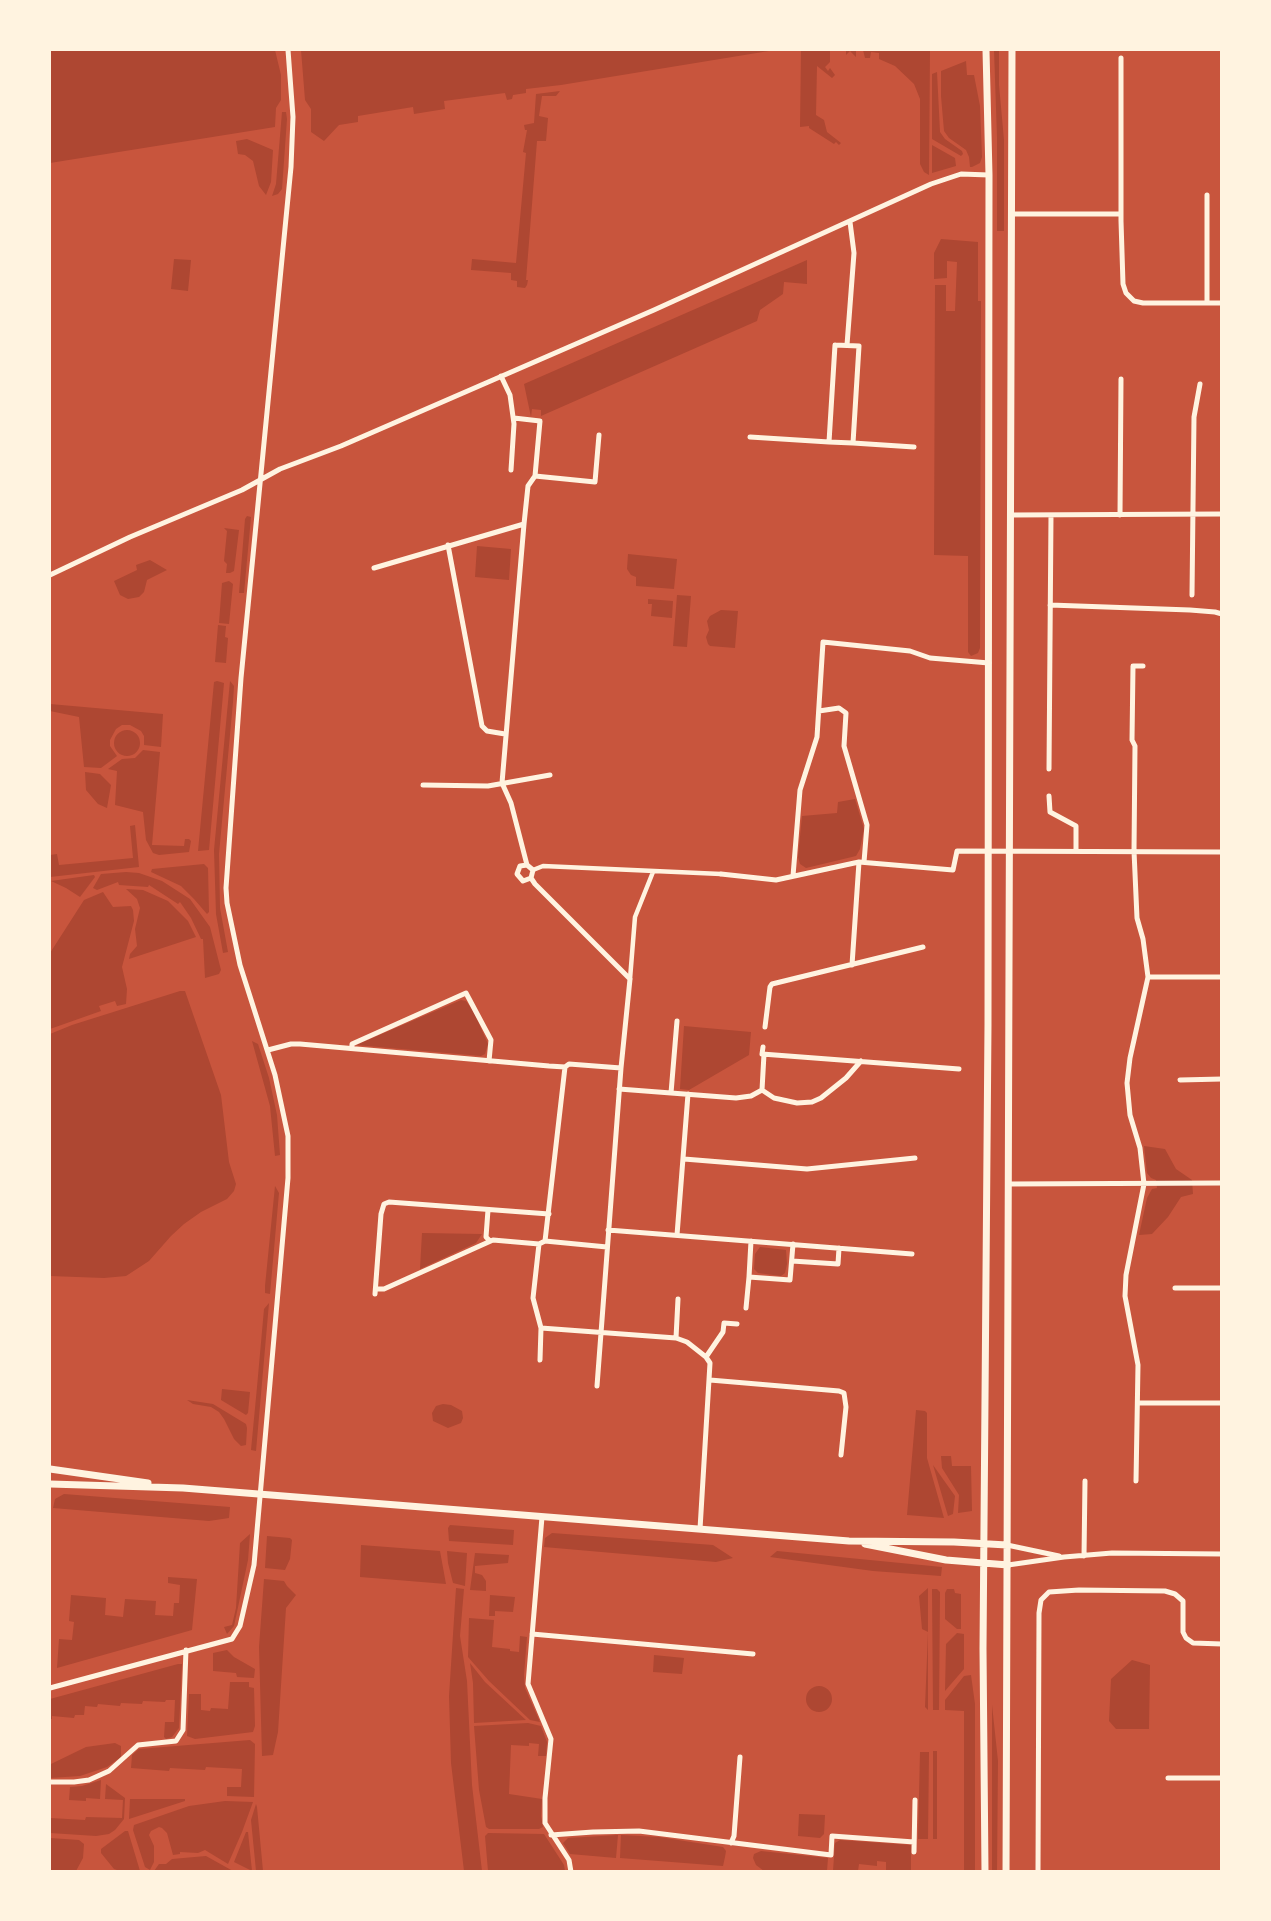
<!DOCTYPE html>
<html>
<head>
<meta charset="utf-8">
<style>
	body { margin:0 }
	#map { position:relative; width:1271px; height:1921px; overflow:hidden; background:#c8553d; font-family:"PT Sans Narrow",sans-serif }
	canvas { display:block }
	.frame { position:absolute; inset:0; border:51px solid #fff3e0; pointer-events:none }
</style>
</head>
<body>
<div id="map">
<canvas width="1271" height="1921"></canvas>
<div class="frame"></div>
</div>
<script>
const c = document.querySelector('canvas').getContext('2d');
c.lineJoin = 'round';
function fillPath(path, color) {
  c.fillStyle = color;
  c.fill(path, 'evenodd');
}
function toPath(rows) {
  const path = new Path2D();
  for (const r of rows) {
    if (r.length === 3) {
      path.moveTo(r[0] + r[2], r[1]);
      path.arc(r[0], r[1], r[2], 0, 2 * Math.PI);
      continue;
    }
    path.moveTo(r[0], r[1]);
    for (let i = 2; i < r.length; i += 2) path.lineTo(r[i], r[i + 1]);
  }
  return path;
}
function strokePath(path, color, width, dash) {
  c.strokeStyle = color;
  c.lineWidth = width;
  c.lineCap = dash ? 'butt' : 'round';
  c.setLineDash(dash || []);
  c.stroke(path);
}
const green = toPath([
	[50,50,275,50,281,75,281,100,276,108,275,127,50,163],
	[301,50,775,50,561,85,526,89,526,93,513,95,512,99,507,100,505,93,444,101,445,109,414,114,413,107,358,116,358,122,339,125,324,141,311,132,311,109,305,100],
	[801,50,830,50,830,62,825,67,828,71,830,68,835,75,832,78,817,66,816,115,824,120,827,132,841,143,839,145,836,142,834,144,809,128,809,126,800,127],
	[846,50,930,50,929,175,924,172,920,164,920,99,914,84,895,66,879,59,879,53,871,52,870,58,865,58,863,50,856,50,856,57,850,51,846,55],
	[994,50,999,50,999,85,1004,140,1004,231,997,231,997,137],
	[966,61,967,75,974,75,980,106,982,157,980,163,972,167,970,167,969,157,966,150,949,138,944,131,941,96,941,71],
	[937,72,940,132,945,139,962,151,963,154,961,156,932,139,932,74],
	[560,91,556,96,542,96,539,116,548,118,546,141,537,141,526,280,528,280,527,285,525,288,517,287,517,281,511,280,511,273,471,270,472,259,516,263,526,153,523,152,527,130,525,130,524,125,534,123,536,94],
	[282,112,286,112,287,119,282,189,278,194,272,196,276,184],
	[247,139,273,150,271,182,266,195,259,186,253,161,245,155,238,154,236,141],
	[932,145,955,158,956,166,932,173],
	[941,239,978,242,978,301,981,301,980,648,978,653,971,656,968,652,968,556,934,555,935,285,946,285,946,311,955,311,957,262,947,261,947,278,934,279,934,253],
	[174,259,191,260,188,291,171,289],
	[807,260,807,284,784,282,783,294,760,310,757,321,541,416,541,410,532,409,531,417,524,384],
	[247,516,251,517,244,593,239,593,245,519],
	[224,528,239,530,234,571,230,573,226,573,227,564,224,561,227,531],
	[477,546,511,549,509,580,475,577],
	[628,554,677,559,674,589,636,586,636,577,631,575,627,569],
	[150,560,167,570,147,580,144,592,139,597,128,599,120,595,114,581,137,570,136,565],
	[229,581,233,584,229,624,219,623,222,583],
	[677,595,691,596,687,647,673,646],
	[648,599,673,601,672,618,651,616,652,604,648,604],
	[721,610,738,611,735,648,710,646,708,644,706,637,709,630,707,621,710,616],
	[218,625,226,626,225,637,228,638,226,663,215,662],
	[217,681,224,683,209,850,198,851,214,682],
	[230,681,234,686,233,702,219,854,220,908,228,952,223,953,216,914,214,850],
	[50,704,163,714,161,747,144,745,144,736,141,731,130,725,122,725,116,729,110,740,110,746,117,756,101,768,84,767,79,717,50,711],
	[127,743,13],
	[143,750,160,752,152,845,184,846,185,839,189,839,191,841,189,852,159,855,153,853,146,840,143,812,115,805,117,771,108,769,122,759,135,758],
	[85,772,100,774,111,785,107,808,98,804,86,790],
	[855,799,864,829,860,849,856,856,806,868,800,864,798,857,802,816,837,813,838,802],
	[135,825,139,867,50,877,50,855,57,854,59,865,133,858,130,826],
	[204,864,208,868,209,912,207,914,194,899,181,886,151,872,152,869],
	[126,872,139,873,162,881,190,899,210,927,221,970,219,974,205,978,203,939,201,939,191,918,180,902,178,904,149,885,148,887,119,885,118,882,97,890,93,888,101,874],
	[94,875,95,877,80,897,66,888,51,881],
	[126,889,143,890,168,901,188,921,196,937,129,959,130,954,137,946,135,929,140,908,137,899],
	[103,892,113,907,131,906,133,910,134,921,122,967,127,989,126,1004,117,1006,115,1001,99,1006,101,1011,50,1029,50,953,84,900],
	[180,991,185,991,221,1095,229,1162,236,1184,234,1191,227,1199,201,1212,184,1224,171,1236,149,1261,126,1276,104,1278,50,1276,50,1034,72,1025],
	[461,1000,466,1001,474,1012,488,1044,485,1054,481,1056,356,1045],
	[684,1026,751,1032,749,1055,689,1090,680,1089],
	[252,1041,258,1044,269,1078,277,1115,280,1155,275,1156,270,1106],
	[1144,1146,1165,1149,1176,1169,1192,1180,1193,1194,1181,1197,1168,1217,1152,1234,1139,1235,1147,1198,1152,1189,1157,1188,1156,1180,1151,1178,1147,1173],
	[275,1186,279,1193,270,1294,265,1293,265,1286],
	[422,1233,482,1234,476,1243,420,1269],
	[760,1247,786,1250,787,1264,785,1273,781,1276,758,1273,754,1269,755,1254],
	[269,1303,256,1451,251,1450,257,1387,264,1309],
	[222,1389,250,1392,248,1413,246,1415,221,1400],
	[187,1400,213,1404,246,1424,247,1428,246,1445,241,1446,234,1439,224,1419,219,1412,211,1407,193,1404],
	[443,1404,451,1405,462,1411,463,1418,461,1423,448,1428,433,1421,432,1413,436,1406],
	[916,1410,925,1411,927,1413,927,1458,944,1518,907,1515],
	[941,1456,951,1456,952,1466,971,1466,972,1511,958,1513,959,1495,942,1468],
	[933,1465,955,1496,953,1514,948,1516],
	[64,1494,230,1507,229,1518,209,1521,53,1508,55,1499],
	[450,1525,514,1530,513,1545,449,1541,448,1528],
	[552,1533,713,1545,733,1558,716,1562,544,1547,545,1538],
	[250,1534,248,1560,234,1626,227,1634,224,1627,232,1625,236,1608,240,1543],
	[267,1536,290,1538,292,1540,290,1559,285,1570,265,1568],
	[361,1545,440,1551,446,1584,360,1577],
	[447,1551,467,1553,465,1586,453,1583,448,1563],
	[777,1551,942,1567,941,1576,873,1571,770,1557],
	[475,1553,509,1555,508,1563,475,1566,475,1573,482,1575,486,1581,486,1591,470,1590],
	[168,1577,197,1579,192,1630,57,1668,59,1639,72,1640,74,1622,69,1621,71,1595,106,1598,105,1615,123,1617,125,1599,156,1601,155,1615,173,1616,174,1603,179,1603,180,1585,168,1583],
	[264,1579,284,1581,287,1586,296,1595,286,1608,278,1732,273,1755,262,1756,259,1647],
	[456,1588,464,1589,460,1636,467,1681,472,1785,482,1871,464,1871,451,1763,449,1696],
	[928,1588,928,1710,925,1707,928,1632,922,1629,919,1596],
	[932,1589,937,1589,940,1592,939,1710,933,1710],
	[947,1589,954,1589,955,1593,961,1594,961,1629,957,1629,945,1619,945,1593],
	[490,1595,515,1597,513,1612,495,1611,495,1616,489,1616],
	[469,1618,494,1620,492,1647,510,1649,510,1651,519,1652,520,1636,527,1637,524,1675,525,1688,540,1722,530,1720,489,1681,468,1657],
	[957,1633,964,1634,964,1669,945,1691,946,1644],
	[227,1650,234,1657,255,1669,254,1678,237,1677,236,1673,213,1671,213,1653],
	[654,1655,684,1658,682,1674,653,1672],
	[1132,1660,1150,1665,1149,1729,1116,1729,1109,1721,1111,1679],
	[470,1663,485,1682,526,1720,474,1723,473,1683],
	[178,1664,182,1664,179,1728,172,1737,166,1739,164,1737,165,1722,174,1722,175,1700,166,1700,165,1702,143,1701,142,1704,121,1703,120,1706,98,1704,97,1707,85,1706,84,1715,75,1715,74,1718,52,1716,52,1719,50,1719,50,1699],
	[971,1675,975,1704,975,1871,964,1872,964,1711,945,1710,945,1700,964,1676],
	[230,1682,249,1682,249,1687,254,1688,255,1726,253,1732,195,1739,187,1736,189,1694,201,1694,201,1710,210,1711,211,1708,228,1709],
	[819,1699,13],
	[992,1705,998,1761,997,1872,992,1871],
	[528,1723,541,1726,547,1742,546,1756,538,1756,539,1744,529,1743,529,1746,511,1745,509,1794,542,1799,541,1816,543,1827,539,1829,489,1829,486,1827,479,1790,474,1726],
	[250,1740,255,1744,254,1797,227,1796,227,1787,241,1787,242,1769,206,1767,205,1770,170,1768,169,1771,131,1768,132,1755,139,1749],
	[115,1743,121,1746,121,1757,107,1767,80,1776,50,1778,51,1764,86,1747],
	[933,1751,937,1751,937,1839,933,1839],
	[920,1752,929,1752,928,1839,918,1839],
	[101,1780,100,1799,86,1798,86,1801,69,1800,70,1787,82,1786],
	[106,1784,125,1798,124,1819,115,1830,109,1834,96,1836,50,1833,50,1818,85,1820,86,1817,122,1818,123,1800,105,1799],
	[130,1799,185,1799,185,1801,129,1819],
	[225,1801,253,1802,242,1832,228,1864,205,1850,198,1853,180,1852,180,1854,173,1855,167,1833,162,1828,159,1827,151,1831,149,1835,154,1846,154,1862,150,1870,145,1867,133,1830,134,1825,189,1806],
	[256,1804,257,1807,263,1871,256,1871,251,1820],
	[799,1814,825,1815,824,1834,820,1838,798,1836],
	[125,1831,128,1831,140,1871,120,1871,114,1869,101,1853,101,1849],
	[246,1832,248,1832,252,1871,234,1862],
	[488,1833,544,1834,564,1865,565,1871,488,1871,485,1836],
	[618,1835,616,1858,570,1854,563,1843,568,1838],
	[621,1835,659,1837,723,1847,726,1851,725,1857,723,1866,620,1858],
	[50,1838,79,1840,84,1844,83,1858,76,1871,50,1871],
	[840,1840,911,1845,911,1871,886,1871,886,1862,877,1861,877,1866,859,1864,858,1871,833,1871,835,1843],
	[761,1851,828,1858,827,1871,764,1871,756,1865,753,1858,754,1854],
	[206,1856,233,1871,154,1871,159,1864,166,1864,172,1859]
]);
const pedestrian = toPath([
	[533,870,543,866,721,874],
	[630,979,635,917,653,872]
]);
const minor = toPath([
	[1121,58,1121,221,1123,284,1126,293,1134,301,1143,303,1222,303],
	[1207,195,1207,303],
	[1012,214,1121,214],
	[835,345,859,346,853,443,829,442,835,345],
	[847,345,854,253,850,222],
	[501,376,510,395,514,424,511,470],
	[514,418,540,421,535,476],
	[750,437,829,442],
	[853,443,914,447],
	[535,476,528,486,524,524,502,783,511,803,527,865,533,870,531,878,535,884,630,979,621,1068,597,1386],
	[535,476,595,482,599,435],
	[1011,515,1222,514],
	[1120,515,1121,379],
	[448,545,482,726,487,731,505,734],
	[374,568,524,524],
	[50,575,130,537,242,490,280,469,341,446,654,310,931,184,961,174,989,175],
	[1192,595,1194,417,1200,384],
	[1050,605,1190,610,1215,612,1222,614],
	[819,711,839,708,846,713,844,746,867,825,864,862],
	[1049,769,1051,515],
	[423,785,488,786,550,775],
	[1049,796,1050,812,1076,826,1076,850],
	[527,865,520,866,517,874,523,881,531,878],
	[721,874,776,880,859,862,953,870,957,851,1222,852],
	[793,876,800,790,817,737,823,642,910,651,930,658,989,663],
	[852,965,859,862],
	[1148,977,1222,977],
	[765,1027,770,987,772,984,923,947],
	[763,1047,762,1054,959,1069],
	[352,1048,352,1044,466,993,491,1040,489,1061],
	[268,1050,291,1044,300,1044,549,1066,565,1067,569,1064,621,1068],
	[764,1054,762,1090,774,1098,797,1103,812,1102,821,1098,846,1078,861,1061],
	[1180,1080,1222,1079],
	[619,1089,736,1098,751,1096,762,1090],
	[671,1093,677,1021],
	[684,1159,807,1169,915,1158],
	[1009,1184,1222,1183],
	[488,1210,486,1237,490,1241],
	[608,1230,912,1254],
	[677,1235,688,1094],
	[545,1241,607,1247],
	[751,1241,749,1277,790,1280,793,1244],
	[792,1261,838,1264,839,1248],
	[1175,1288,1222,1288],
	[376,1289,384,1289,493,1240,539,1244],
	[375,1294,381,1214,384,1204,389,1202,549,1214],
	[746,1308,749,1277],
	[541,1328,676,1338,687,1342,706,1357,710,1363,700,1529],
	[676,1338,678,1299],
	[706,1357,723,1332,724,1323,737,1324],
	[540,1360,541,1328,533,1298,539,1244,545,1241,565,1067],
	[710,1380,839,1391,844,1393,846,1407,841,1455],
	[1138,1403,1222,1403],
	[1136,1481,1138,1365,1125,1296,1126,1275,1144,1184,1140,1148,1130,1115,1127,1083,1130,1058,1148,977,1143,939,1137,918,1134,851,1135,746,1132,740,1133,666,1143,666],
	[542,1517,528,1684,551,1739,545,1798,545,1823,569,1860,571,1872],
	[1007,1545,1059,1556],
	[1084,1556,1085,1481],
	[1008,1565,1064,1557,1112,1553,1222,1554],
	[532,1634,753,1654],
	[50,1688,232,1639,240,1626,254,1565,288,1178,288,1136,275,1075,240,965,227,903,226,888,241,678,291,167,293,117,288,50],
	[1168,1778,1222,1778],
	[50,1782,74,1782,89,1780,109,1771,138,1745,176,1741,183,1730,186,1650],
	[551,1835,593,1832,639,1831,831,1855,832,1836,914,1842],
	[731,1843,734,1836,740,1757],
	[914,1852,915,1800],
	[1038,1872,1039,1613,1041,1600,1049,1592,1079,1590,1165,1591,1175,1594,1183,1601,1183,1632,1186,1638,1193,1643,1222,1644]
]);
const tertiary = toPath([
	[50,1469,148,1483],
	[50,1484,183,1488,849,1541,954,1542,1007,1545],
	[865,1544,946,1560,1008,1565],
	[985,1872,983,1648,988,1025,989,175,986,50],
	[1006,1872,1012,50]
]);
fillPath(green, '#ae4732');
strokePath(pedestrian, '#fff3e0', 4.5);
strokePath(minor, '#fff3e0', 5);
strokePath(tertiary, '#fff3e0', 7);
</script>
</body>
</html>
